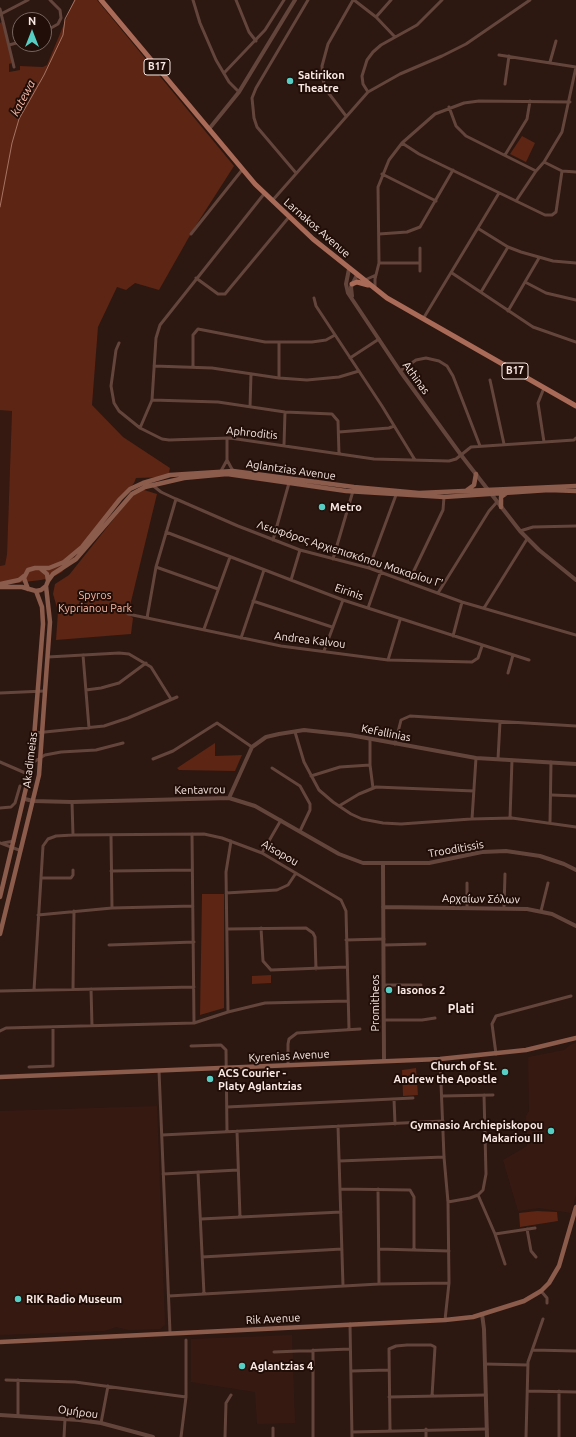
<!DOCTYPE html>
<html>
<head>
<meta charset="utf-8">
<style>
	body { margin:0 }
	#map { position:relative; width:576px; height:1437px; overflow:hidden; background:#2c1711; font-family:Ubuntu,sans-serif }
	canvas { display:block }
	.north { position:absolute; left:12px; top:12px; width:40px; height:40px; box-sizing:border-box; background:#220e08; border:1px solid #786560; border-radius:50%; rotate:0deg; font-size:11px; font-weight:700; line-height:16px; text-align:center; color:#f8e8e4 }
	.north::after { content:''; display:block; margin:auto; width:14px; height:18px; background:#56cec4; clip-path:polygon(50% 0,100% 100%,50% 72%,0 100%) }
</style>
</head>
<body>
<div id="map">
<canvas width="576" height="1437"></canvas>
<div class="north">N</div>
</div>
<script>
const c = document.querySelector('canvas').getContext('2d');
c.lineJoin = 'round';
function fillPath(path, color) {
  c.fillStyle = color;
  c.fill(path, 'evenodd');
}
function toPath(rows) {
  const path = new Path2D();
  for (const r of rows) {
    path.moveTo(r[0], r[1]);
    for (let i = 2; i < r.length; i += 2) path.lineTo(r[i], r[i + 1]);
  }
  return path;
}
function strokePath(path, color, width, dash) {
  c.strokeStyle = color;
  c.lineWidth = width;
  c.lineCap = dash ? 'butt' : 'round';
  c.setLineDash(dash || []);
  c.stroke(path);
}
function drawText(font, color, halo, rows, align = 'center') {
  c.font = font + ' Ubuntu,sans-serif';
  c.lineWidth = 4;
  c.setLineDash([]);
  c.textBaseline = 'middle';
  c.strokeStyle = halo;
  c.fillStyle = color;
  for (const [text, x, y, turn = 0] of rows) {
    c.save();
    c.translate(x, y);
    c.rotate((+turn || 0) * Math.PI / 180);
    c.textAlign = isNaN(turn) ? turn : align;
    if (halo) c.strokeText(text, 0, 0);
    c.fillText(text, 0, 0);
    c.restore();
  }
}
const built = toPath([
	[0,410,12,410,7,554,5,565,0,566],
	[576,1043,576,1195,571,1213,539,1208,518,1211,503,1160,527,1146,526,1116,529,1111,528,1057,564,1050,570,1045],
	[157,1106,165,1325,160,1329,129,1330,116,1327,104,1331,0,1335,0,1111],
	[292,1335,295,1423,257,1424,255,1392,191,1382,191,1339]
]);
const green = toPath([
	[74,0,97,0,234,166,193,230,159,290,135,283,126,290,117,287,98,327,92,405,123,437,170,468,168,477,136,478,134,483,62,572,53,577,41,580,0,585,0,566,5,565,7,554,12,411,0,410,0,23,3,21,12,63,9,64,9,72,20,70,20,66,43,67,47,65],
	[522,136,535,143,526,162,510,154],
	[141,489,157,494,128,614,133,618,131,634,56,640,58,611,53,594,55,584,69,575,132,496],
	[215,743,215,756,242,755,235,771,179,770,177,768],
	[202,894,224,894,224,1008,200,1015],
	[271,975,271,983,252,984,252,976],
	[416,1068,418,1095,403,1096,402,1070],
	[537,1211,557,1212,558,1221,520,1227,519,1213]
]);
const stream = toPath([
	[0,207,12,143,19,119,44,75,63,35,65,19,75,0]
]);
const minor = toPath([
	[193,0,200,23,216,60,229,82,239,92],
	[236,0,249,32,256,41],
	[354,0,376,17,395,37],
	[0,9,14,67],
	[1,14,28,0],
	[376,17,391,0],
	[44,32,58,24,61,18,60,10,50,0],
	[9,45,20,42],
	[499,55,576,67],
	[550,62,556,41],
	[224,73,265,30,284,0],
	[505,84,509,56],
	[368,92,363,84,362,76,367,60,373,52,381,45,417,25,442,0],
	[449,107,456,126,466,136,536,171],
	[346,116,327,91,323,80,322,66,328,44,353,0],
	[402,143,419,154,545,215,552,215,556,212,562,171],
	[505,155,527,119,530,101],
	[544,162,562,171,576,172],
	[296,173,257,127,254,118,252,98,256,88,308,0],
	[382,174,436,201],
	[272,201,368,92,400,74,442,56,466,44,530,0],
	[516,201,536,171,544,162,562,132,576,67],
	[479,229,508,247,521,252,553,261,576,263],
	[191,234,242,170],
	[379,234,407,232,420,227,453,170],
	[379,263,420,263],
	[420,271,420,248],
	[452,273,533,327,576,342],
	[196,278,218,294,225,294,289,217],
	[365,280,376,275],
	[525,282,546,293,576,300],
	[375,289,375,279,379,263,378,187,389,160,402,143,435,114,464,103,479,101,570,102],
	[481,292,508,247],
	[314,298,316,306,382,406,415,460],
	[508,311,539,258],
	[423,319,499,193],
	[279,342,279,378],
	[119,343,116,350,111,386,114,403,119,411,140,428,162,439,169,440,230,438,374,459,449,461,456,459,471,447,574,440,576,438],
	[350,358,379,339],
	[154,366,212,368,279,378,307,380,339,377,359,371],
	[193,367,193,335,198,329,265,342,312,342,326,340,335,335],
	[400,371,416,360,426,358,439,361,447,366,453,376,480,446],
	[490,380,504,444],
	[544,388,538,403,544,442],
	[152,400,218,402,285,412,332,414,338,421,339,454],
	[250,407,251,374],
	[140,428,152,400,156,338,160,325,264,194],
	[339,432,389,428,394,426],
	[227,438,227,460,233,471],
	[284,445,285,412],
	[221,471,227,460],
	[151,484,161,492,176,499,238,526,300,550,369,568,462,602,576,635],
	[520,531,533,527,576,526],
	[166,532,343,600,529,660],
	[273,540,289,483],
	[333,559,353,491],
	[156,567,218,589],
	[369,568,396,495],
	[291,580,300,550],
	[409,581,443,510,444,497],
	[438,593,489,511,497,502],
	[253,601,332,627],
	[368,608,381,571],
	[484,608,527,539],
	[128,614,281,646,388,660,472,662,478,658,482,646],
	[147,618,156,567,176,499],
	[204,629,230,557],
	[453,636,462,602],
	[241,638,264,570],
	[324,651,343,600],
	[83,655,89,728],
	[48,657,119,653,129,654,151,667,171,699],
	[388,660,400,620],
	[508,673,513,655],
	[86,690,101,688,119,683,146,663],
	[0,693,45,691],
	[295,732,304,762,319,790,333,802,351,814,362,819,383,823,401,824,471,819,512,818,576,827],
	[35,733,104,726,128,718,177,697],
	[370,739,370,765,373,788],
	[395,744,401,720,410,716,576,726],
	[153,759,173,751,217,723,252,747],
	[498,759,500,722],
	[0,762,30,775],
	[32,763,45,755,61,752,96,750,123,743],
	[272,768,300,786,310,804,310,810,300,831],
	[311,776,340,767,370,765],
	[552,795,576,796],
	[72,802,73,835],
	[339,806,359,794,376,787,474,791],
	[0,808,11,807,15,803,20,786],
	[510,818,512,760],
	[472,819,476,758],
	[550,822,551,762],
	[192,834,194,1023],
	[111,836,112,908],
	[0,843,19,850],
	[3,843,14,841],
	[262,853,281,820],
	[111,871,192,870],
	[42,878,71,878,73,875,73,870],
	[226,893,277,890,288,885,296,873],
	[467,907,467,883],
	[504,908,505,874],
	[541,911,548,883],
	[38,915,112,908,193,906],
	[261,928,263,961,271,970,346,967],
	[228,929,306,928,313,933,315,937,316,969],
	[346,940,384,939],
	[109,945,194,942],
	[384,945,425,944],
	[384,985,421,985],
	[73,989,74,911],
	[91,989,92,1026],
	[34,990,43,846,48,839,56,836,73,835,204,834,222,838,262,853,341,900,346,911,349,1029],
	[0,991,194,987],
	[228,1012,226,872,231,841],
	[384,1020,422,1020,435,1018],
	[0,1031,6,1028,194,1023,228,1012,265,1003,348,1001],
	[191,1046,221,1045,226,1050,227,1132],
	[496,1054,492,1024,496,1016,571,996],
	[440,1059,444,1157,448,1202,449,1283,445,1320],
	[288,1065,288,1044,289,1039,297,1033,360,1029],
	[29,1067,53,1066,53,1027],
	[159,1071,170,1332],
	[442,1096,493,1095],
	[394,1099,395,1124],
	[227,1107,413,1098],
	[338,1126,343,1286],
	[237,1131,240,1217],
	[162,1135,443,1121],
	[339,1161,444,1157],
	[198,1172,204,1294],
	[163,1174,238,1170],
	[340,1189,410,1190,414,1197,414,1250],
	[378,1189,379,1284],
	[478,1195,495,1234,505,1264],
	[448,1202,470,1198,478,1195,483,1190,486,1174,484,1095],
	[201,1219,341,1212],
	[527,1229,531,1251,536,1257],
	[495,1234,535,1228],
	[379,1249,449,1251],
	[202,1257,342,1249],
	[541,1291,547,1298,547,1303],
	[169,1296,379,1284,449,1283],
	[350,1324,352,1437],
	[533,1350,576,1351],
	[274,1352,350,1349],
	[485,1364,528,1365],
	[351,1371,388,1370],
	[6,1380,75,1382,186,1397],
	[528,1391,576,1392],
	[559,1391,559,1437],
	[389,1397,486,1395],
	[18,1415,18,1380],
	[101,1423,108,1386],
	[273,1428,273,1437],
	[426,1429,426,1437],
	[390,1430,389,1349,396,1346,407,1345,431,1345,435,1347,432,1396],
	[352,1432,487,1429],
	[64,1437,65,1419],
	[181,1437,186,1397,186,1340],
	[225,1437,226,1403,231,1395],
	[313,1437,313,1350],
	[526,1437,528,1362,543,1319]
]);
const tertiary = toPath([
	[209,129,239,92,295,0],
	[349,269,346,284,348,293,400,371,461,455,520,531,539,550,576,580],
	[352,296,351,287,357,275],
	[229,798,252,747,266,737,279,734,304,730,350,735,476,758,576,764],
	[25,799,33,801,72,802,229,798,255,806,339,854,363,863,429,863,482,852,506,851,540,856,564,864,576,870],
	[383,864,384,1061],
	[383,907,527,909,552,914,576,926],
	[482,1314,484,1329,487,1437],
	[0,1415,79,1420,101,1423,153,1437]
]);
const secondary = toPath([
	[467,490,474,485,476,474],
	[501,507,501,497,507,493],
	[48,581,53,574,76,559,132,494,145,487,184,478,227,474,346,491,444,497,549,490,576,491],
	[0,584,19,580,24,576],
	[0,587,22,587,36,591,41,590,46,586,48,581,47,574,41,569],
	[28,589,24,578,28,570,35,568,49,568,64,562,82,547,120,499,130,489,143,483,170,475,233,471,354,487,419,493,576,486],
	[0,897,32,763,43,624,42,607,36,591],
	[0,934,39,775,50,622,46,586],
	[0,1077,440,1059,526,1050,576,1038],
	[0,1342,445,1320,473,1317,524,1301,541,1291,549,1283,559,1266,576,1207]
]);
const primary = toPath([
	[101,0,255,184,313,239,387,298,576,406],
	[352,284,357,282,368,285]
]);
const markers = [
	[290,81,4,"#56cec4"],
	[322,507,4,"#56cec4"],
	[389,990,4,"#56cec4"],
	[505,1072,4,"#56cec4"],
	[210,1079,4,"#56cec4"],
	[551,1131,4,"#56cec4"],
	[18,1299,4,"#56cec4"],
	[242,1366,4,"#56cec4"]
];
const shields = [
	[157,67,26],
	[515,371,26]
];
const shieldNames = [
	["B17",157,67],
	["B17",515,371]
];
const poiNames = [
	["Satirikon",298,75],
	["Theatre",298,88],
	["Metro",330,507],
	["Iasonos 2",397,990],
	["Church of St.",497,1066,"right"],
	["Andrew the Apostle",497,1079,"right"],
	["ACS Courier -",218,1073],
	["Platy Aglantzias",218,1086],
	["Gymnasio Archiepiskopou",543,1125,"right"],
	["Makariou III",543,1138,"right"],
	["RIK Radio Museum",26,1299],
	["Aglantzias 4",250,1366]
];
const streetNames = [
	["Larnakos Avenue",317,228,41],
	["Athinas",416,378,54],
	["Aphroditis",252,433,6],
	["Aglantzias Avenue",291,470,8],
	["Λεωφόρος Αρχιεπισκόπου Μακαρίου Γ'",350,554,18],
	["Eirinis",349,592,19],
	["Andrea Kalvou",310,640,7],
	["Kefallinias",386,733,11],
	["Akadimeias",30,760,-83],
	["Kentavrou",200,790,-1],
	["Trooditissis",456,849,-10],
	["Aisopou",280,853,30],
	["Αρχαίων Σόλων",481,899,1],
	["Promitheos",375,1003,-90],
	["Kyrenias Avenue",289,1056,-3],
	["Rik Avenue",273,1319,-3],
	["Ομήρου",78,1412,8]
];
const parkNames = [
	["Spyros",95,595],
	["Kyprianou Park",95,608]
];
const waterNames = [
	["katewa",23,98,-62]
];
const neighbourhoodNames = [
	["Plati",461,1009]
];
fillPath(built, '#361a12');
fillPath(green, '#5c2514');
strokePath(stream, '#a87363', 1);
strokePath(minor, '#63453c', 3);
strokePath(tertiary, '#63453c', 4);
strokePath(secondary, '#8b5b4c', 4.5);
strokePath(primary, '#a96b58', 5);
for (const [x, y, r, color] of markers) {
  const dot = new Path2D();
  dot.arc(x, y, r, 0, 2 * Math.PI);
  c.fillStyle = color;
  c.fill(dot);
  strokePath(dot, '#220e08', 1.5);
}
for (const [x, y, w] of shields) {
  const box = new Path2D();
  box.roundRect(x - w / 2, y - 8, w, 16, 3);
  c.fillStyle = '#220e08';
  c.fill(box);
  strokePath(box, '#f8e8e4', 1);
}
drawText('bold 10px', '#f8e8e4', null, shieldNames);
drawText('bold 11px', '#f8e8e4', '#220e08', poiNames, 'left');
drawText('11px', '#f8e8e4', '#220e08', streetNames);
drawText('11px', '#f8b9a6', '#220e08', parkNames);
drawText('italic 12px', '#f9baa7', '#220e08', waterNames);
drawText('bold 12px', '#f8e8e4', '#220e08', neighbourhoodNames);
</script>
</body>
</html>
